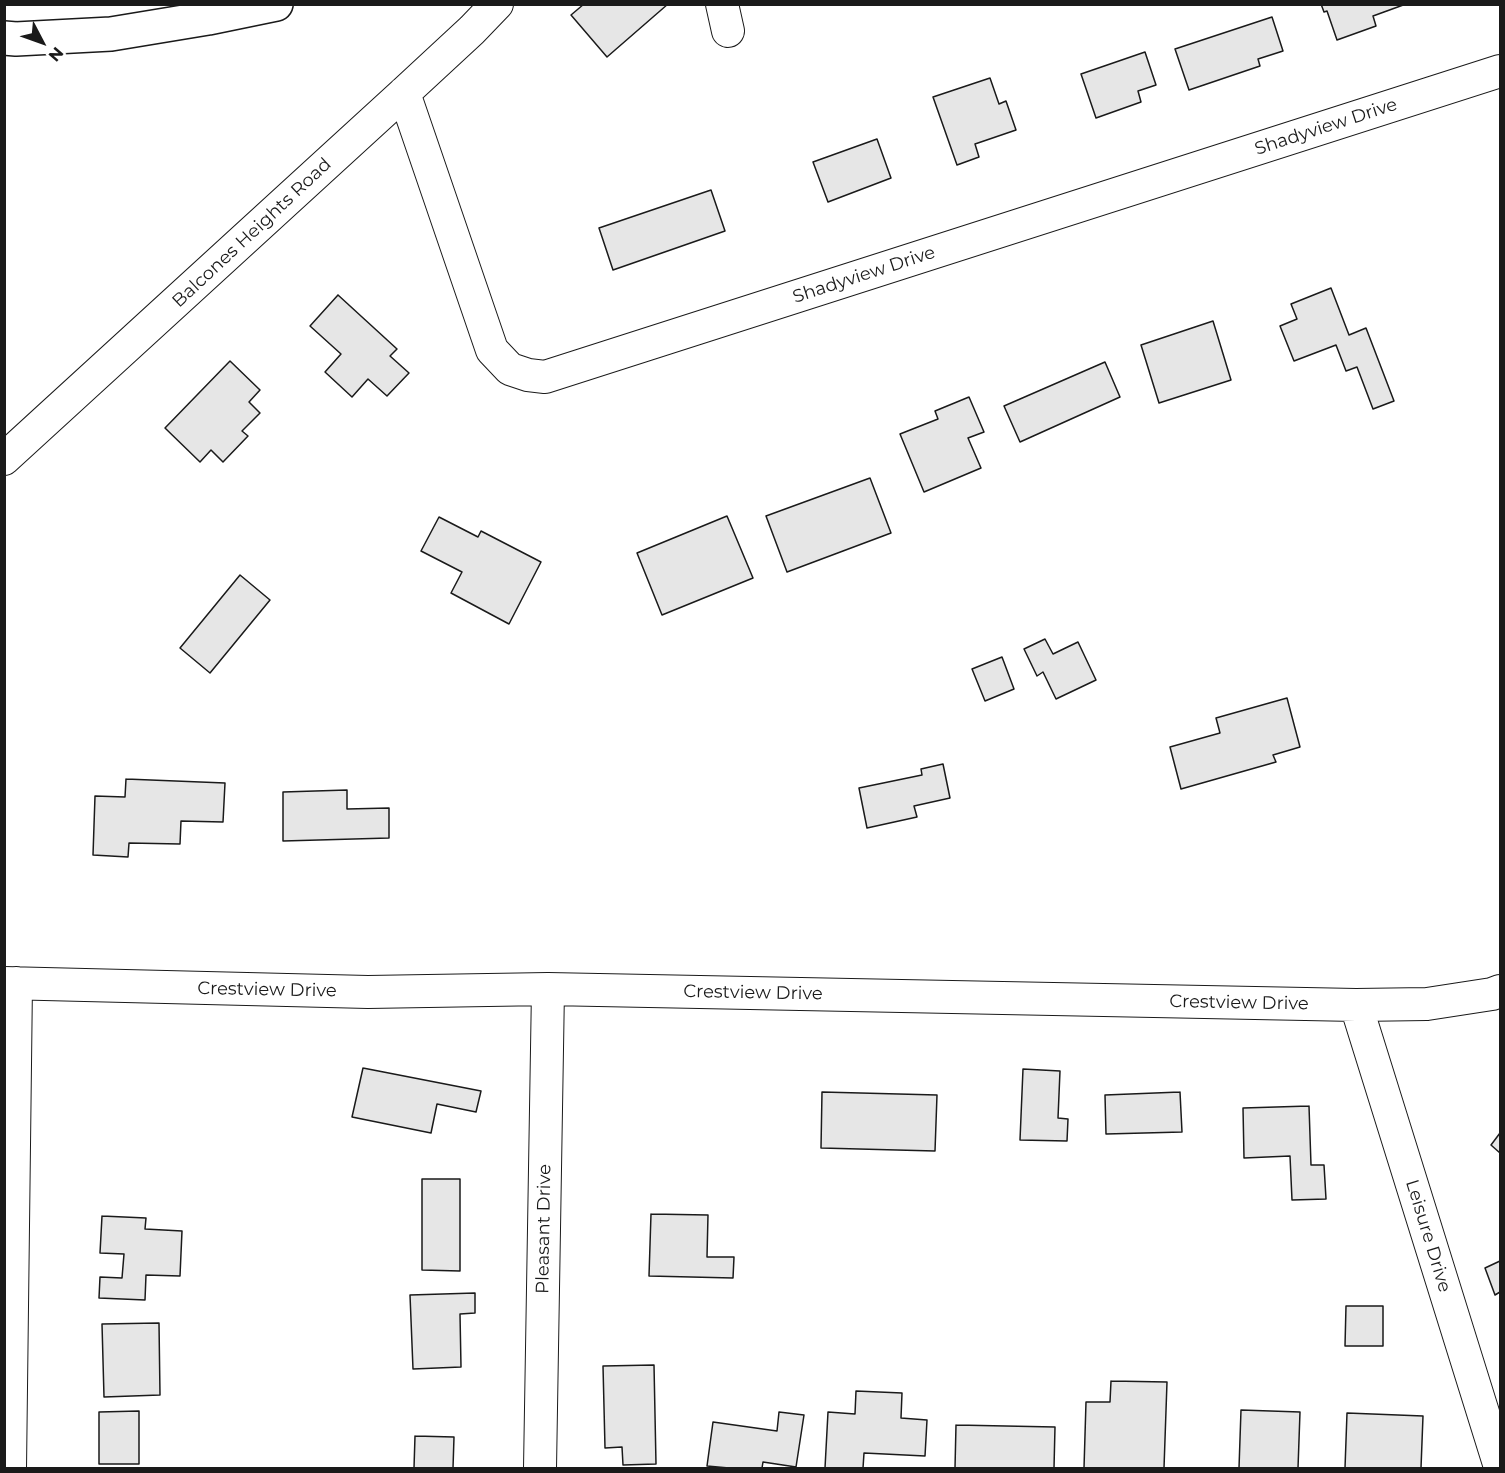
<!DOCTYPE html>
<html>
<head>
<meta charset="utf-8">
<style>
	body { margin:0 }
	#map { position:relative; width:1505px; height:1473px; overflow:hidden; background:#fff; font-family:Montserrat,sans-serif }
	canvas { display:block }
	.frame { position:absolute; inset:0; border:6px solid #1a1a1a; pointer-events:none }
	.north { position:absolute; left:12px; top:12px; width:60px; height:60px; -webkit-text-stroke:4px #fff; paint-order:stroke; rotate:131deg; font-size:16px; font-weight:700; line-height:24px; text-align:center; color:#1a1a1a }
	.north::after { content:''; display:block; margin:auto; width:21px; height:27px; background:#1a1a1a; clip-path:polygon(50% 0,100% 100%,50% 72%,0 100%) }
</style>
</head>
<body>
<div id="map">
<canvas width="1505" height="1473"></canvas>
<div class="frame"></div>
<div class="north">N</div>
</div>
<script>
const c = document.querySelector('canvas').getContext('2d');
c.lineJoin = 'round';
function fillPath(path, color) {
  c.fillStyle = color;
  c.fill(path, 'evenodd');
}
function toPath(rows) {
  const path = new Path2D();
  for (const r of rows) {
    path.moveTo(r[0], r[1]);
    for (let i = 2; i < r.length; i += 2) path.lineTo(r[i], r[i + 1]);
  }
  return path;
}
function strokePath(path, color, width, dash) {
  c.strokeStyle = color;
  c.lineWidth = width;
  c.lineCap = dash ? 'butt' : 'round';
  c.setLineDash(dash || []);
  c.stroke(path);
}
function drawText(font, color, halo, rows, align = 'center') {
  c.font = font + ' Montserrat,sans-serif';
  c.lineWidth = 4.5;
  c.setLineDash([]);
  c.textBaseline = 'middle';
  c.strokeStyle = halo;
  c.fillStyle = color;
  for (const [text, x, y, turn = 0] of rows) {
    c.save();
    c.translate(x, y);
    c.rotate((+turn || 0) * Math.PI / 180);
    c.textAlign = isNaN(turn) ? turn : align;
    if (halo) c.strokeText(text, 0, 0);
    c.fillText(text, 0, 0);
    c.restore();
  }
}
const building = toPath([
	[584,4,612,5,668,4,607,57,571,15,584,4],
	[1321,4,1406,4,1373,16,1376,26,1337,40,1327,11,1324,12,1321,4],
	[1272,17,1283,51,1258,59,1260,66,1189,90,1175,49,1272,17],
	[1145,52,1156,85,1138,91,1141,102,1096,118,1081,74,1145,52],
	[990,78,999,104,1006,101,1016,130,975,144,979,157,957,165,933,97,990,78],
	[877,139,891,178,828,202,813,162,877,139],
	[711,190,725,231,613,270,599,228,711,190],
	[1331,288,1349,335,1366,328,1394,401,1373,409,1357,367,1346,371,1336,345,1294,361,1280,326,1297,319,1291,304,1331,288],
	[338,295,397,349,390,356,409,373,387,396,368,379,352,397,325,372,341,354,310,326,338,295],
	[1213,321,1231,380,1159,403,1141,345,1213,321],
	[230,361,260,390,249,402,260,413,242,431,248,436,223,462,211,450,200,462,165,428,230,361],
	[1105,362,1120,397,1020,442,1004,406,1105,362],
	[969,397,984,432,968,438,981,468,924,492,900,434,938,419,935,411,969,397],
	[870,478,891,533,787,572,766,516,870,478],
	[727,516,753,578,662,615,637,553,727,516],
	[439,517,478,537,481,531,541,562,509,624,451,593,462,572,421,551,439,517],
	[240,575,270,600,210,673,180,648,240,575],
	[1045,639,1053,654,1078,642,1096,680,1056,699,1043,672,1037,676,1024,649,1045,639],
	[1002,657,1014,689,985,701,972,669,1002,657],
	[1287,698,1300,747,1273,755,1276,762,1181,789,1170,747,1220,733,1216,718,1287,698],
	[943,764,950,798,914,806,917,817,867,828,859,788,922,775,921,769,943,764],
	[126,779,225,783,223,822,181,821,180,844,129,843,128,857,93,855,95,796,125,797,126,779],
	[347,790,347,809,389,808,389,838,283,841,283,792,347,790],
	[363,1068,481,1091,476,1112,437,1104,431,1133,352,1117,363,1068],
	[1023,1069,1060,1071,1058,1118,1068,1119,1067,1141,1020,1140,1023,1069],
	[822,1092,937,1095,935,1151,821,1148,822,1092],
	[1180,1092,1182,1132,1106,1134,1105,1095,1180,1092],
	[1309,1106,1311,1165,1324,1165,1326,1199,1292,1200,1290,1156,1244,1158,1243,1108,1309,1106],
	[1500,1133,1500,1153,1491,1145,1500,1133],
	[422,1179,460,1179,460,1271,422,1270,422,1179],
	[651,1214,708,1215,707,1257,734,1257,733,1278,649,1276,651,1214],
	[102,1216,146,1218,145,1229,182,1231,180,1276,146,1275,145,1300,99,1298,100,1277,122,1278,124,1254,100,1253,102,1216],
	[1500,1261,1500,1292,1495,1295,1485,1268,1500,1261],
	[475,1293,475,1313,460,1314,461,1367,413,1369,410,1295,475,1293],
	[1346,1306,1383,1306,1383,1346,1345,1346,1346,1306],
	[159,1323,160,1395,104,1397,102,1324,159,1323],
	[654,1365,656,1464,623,1465,622,1447,605,1448,603,1366,654,1365],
	[1111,1381,1167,1382,1164,1468,1084,1468,1086,1402,1110,1402,1111,1381],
	[856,1391,902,1393,901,1418,927,1420,925,1456,864,1453,863,1468,825,1468,828,1412,855,1414,856,1391],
	[1241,1410,1300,1412,1298,1468,1239,1468,1241,1410],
	[139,1411,139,1464,99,1464,99,1412,139,1411],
	[779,1412,804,1415,796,1467,763,1462,762,1468,729,1468,707,1466,713,1422,777,1431,779,1412],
	[1347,1413,1423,1416,1421,1468,1345,1468,1347,1413],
	[956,1425,1055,1427,1054,1468,955,1468,956,1425],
	[415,1436,454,1437,453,1468,414,1468,415,1436]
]);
const minor = toPath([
	[722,4,728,31],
	[404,93,492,350,510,369,528,375,545,377,1500,71],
	[4,459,404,93,472,30,497,4],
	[4,983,368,992,548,989,1356,1005,1427,1004,1492,994,1500,991],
	[1356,1005,1500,1467],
	[10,1468,16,983],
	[540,1468,548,989]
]);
const major = toPath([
	[4,38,16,39,111,34,208,18,276,4]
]);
const streetNames = [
	["Shadyview Drive",1326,127,-18],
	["Balcones Heights Road",252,233,-43],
	["Shadyview Drive",864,275,-18],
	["Crestview Drive",267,990,1],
	["Crestview Drive",753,993,1],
	["Crestview Drive",1239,1003,1],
	["Pleasant Drive",544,1229,-89],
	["Leisure Drive",1428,1236,73]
];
fillPath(building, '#e6e6e6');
strokePath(building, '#1a1a1a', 1.5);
strokePath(minor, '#1a1a1a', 34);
strokePath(major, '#1a1a1a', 36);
strokePath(minor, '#fff', 32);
strokePath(major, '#fff', 33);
drawText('18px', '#1a1a1a', '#fff', streetNames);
</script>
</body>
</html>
